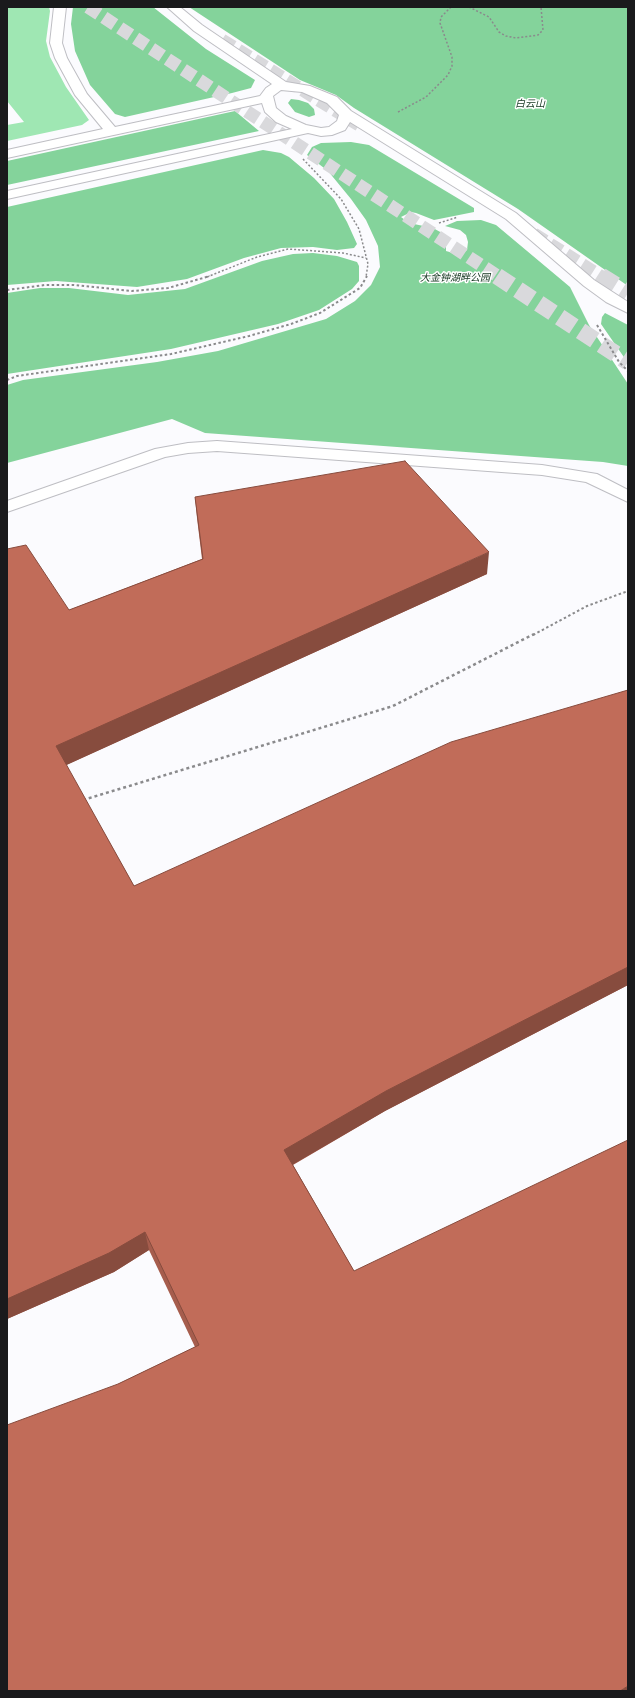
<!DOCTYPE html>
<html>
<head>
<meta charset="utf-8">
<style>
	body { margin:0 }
	#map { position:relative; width:635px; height:1698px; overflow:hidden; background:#fbfbfe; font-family:"Source Serif 4",serif }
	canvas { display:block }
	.frame { position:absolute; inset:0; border:8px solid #1a1a1c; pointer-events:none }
</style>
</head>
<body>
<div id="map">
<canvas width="635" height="1698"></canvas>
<div class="frame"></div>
</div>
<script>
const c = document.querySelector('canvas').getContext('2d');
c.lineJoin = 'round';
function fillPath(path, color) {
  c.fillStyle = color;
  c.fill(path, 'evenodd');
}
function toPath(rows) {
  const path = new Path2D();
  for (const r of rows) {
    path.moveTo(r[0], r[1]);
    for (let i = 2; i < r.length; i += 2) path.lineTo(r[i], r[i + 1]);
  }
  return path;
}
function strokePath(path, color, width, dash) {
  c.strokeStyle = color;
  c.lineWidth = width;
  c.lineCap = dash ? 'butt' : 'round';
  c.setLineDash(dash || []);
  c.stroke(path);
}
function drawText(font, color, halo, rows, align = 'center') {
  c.font = font + ' "Source Serif 4","Noto Sans SC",serif';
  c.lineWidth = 3;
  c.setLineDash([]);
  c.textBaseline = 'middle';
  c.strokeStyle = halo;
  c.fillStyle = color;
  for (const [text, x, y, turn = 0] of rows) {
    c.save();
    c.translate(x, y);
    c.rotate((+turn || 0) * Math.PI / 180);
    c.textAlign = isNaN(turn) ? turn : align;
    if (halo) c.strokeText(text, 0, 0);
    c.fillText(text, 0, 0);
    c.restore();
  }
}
const green = toPath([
	[7,7,49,7,50,11,46,41,50,57,66,87,89,120,82,125,7,141,7,125,24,122,7,101]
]);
const forest = toPath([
	[73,7,153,7,206,49,255,80,251,88,232,93,125,117,115,114,90,85,75,51,71,24],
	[189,7,628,7,628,286,518,209,354,108,336,95,300,80],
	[291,99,299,100,308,103,314,109,315,115,309,117,295,112,288,103],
	[235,111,259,131,7,185,7,161],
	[351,142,369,145,474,208,474,212,434,220,416,213,411,212,401,217,405,220,414,224,433,228,442,233,446,238,446,251,460,255,467,250,468,242,466,235,460,230,445,226,457,221,481,220,496,225,570,287,589,325,628,384,628,466,603,462,205,433,172,419,7,463,7,385,23,380,157,362,218,351,326,319,355,301,371,285,380,267,378,246,366,220,351,199,328,171,307,155,312,147,321,143],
	[263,150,281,153,289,157,314,178,334,199,347,222,357,244,354,248,337,250,313,247,281,248,244,258,187,279,137,287,56,281,7,285,7,207],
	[313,253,337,256,357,262,359,266,359,281,352,289,319,310,278,324,171,349,7,374,7,293,40,288,69,288,128,295,185,289,262,261,293,254],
	[605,313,628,325,628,363,601,324,602,317]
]);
const highwayTunnelFar1 = toPath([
	[88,7,499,277],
	[222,40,359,125],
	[534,234,602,277]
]);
const highwayTunnel = toPath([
	[497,276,628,362],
	[601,276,628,293]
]);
const pathFar2 = toPath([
	[469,7,489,17,499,32,506,36,516,38,538,35,543,30,541,7],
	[398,112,426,97,448,75,452,66,452,57,440,23,441,17,451,7],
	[303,159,341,199,359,229,368,264,366,277],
	[439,223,458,217],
	[207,277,257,257,288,249,343,253,366,258]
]);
const pathFar1 = toPath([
	[7,290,45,285,74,285,132,291,168,288,210,276],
	[597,325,619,362,628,371],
	[7,380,17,376,171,354,249,336,291,324,320,313,360,288,367,276],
	[533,635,587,606,628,591]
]);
const path = toPath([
	[83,800,393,706,534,634]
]);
const minor = toPath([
	[54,7,66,7,62,43,67,58,87,94,115,127,260,96,266,88,272,84,194,31,167,7,180,7,202,25,286,82,310,86,337,97,351,111,516,213,594,280,628,302,628,313,606,302,584,286,506,219,350,122,345,130,332,135,321,136,308,133,7,199,7,191,292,129,276,122,265,112,262,103,7,158,7,150,103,129,75,95,55,58,50,43,54,7],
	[281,90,302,92,327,103,339,115,337,121,329,127,321,128,306,125,286,116,276,108,273,96,281,90],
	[217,441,542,465,597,474,628,490,628,502,586,482,542,475,217,451,188,453,165,457,7,512,7,501,155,449,188,443,217,441]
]);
const wall = toPath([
	[195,497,487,574,66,765,134,886,628,690,628,985,385,1111,293,1165,354,1271,628,1691,118,1384,195,1347,149,1250,114,1272,7,1319,7,549,69,610,202,559,197,518]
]);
const shadedWall = toPath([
	[489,552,487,574,60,768,56,746],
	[628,967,628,985,385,1111,285,1169,284,1150,386,1091],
	[145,1232,149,1250,114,1272,7,1319,7,1299],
	[628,1686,628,1691,620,1691]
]);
const building = toPath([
	[405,461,489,552,56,746,134,886,451,742,628,690,628,967,386,1091,284,1150,354,1271,628,1140,628,1686,620,1691,7,1691,7,1425,118,1384,199,1345,145,1232,109,1253,7,1299,7,549,26,545,69,610,203,559,195,497,405,461]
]);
const farParknames = [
	["白云山",530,104],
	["大金钟湖畔公园",455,278]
];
fillPath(green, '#9fe7b3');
fillPath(forest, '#84d39b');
strokePath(highwayTunnelFar1, '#d9d9dc', 13, [13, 6]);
strokePath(highwayTunnel, '#d9d9dc', 17, [17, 8]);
strokePath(minor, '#bebec3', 2);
strokePath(pathFar2, '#8a8a8c', 1.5, [2, 2]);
strokePath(pathFar1, '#8a8a8c', 2, [2.5, 2.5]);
strokePath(path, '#8a8a8c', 2.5, [3, 3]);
fillPath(minor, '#fff');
fillPath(wall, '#a65d4d');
fillPath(shadedWall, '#874c3e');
fillPath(building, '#c16c59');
strokePath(building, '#874c3e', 1);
drawText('italic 10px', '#143620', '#fff', farParknames);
</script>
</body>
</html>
